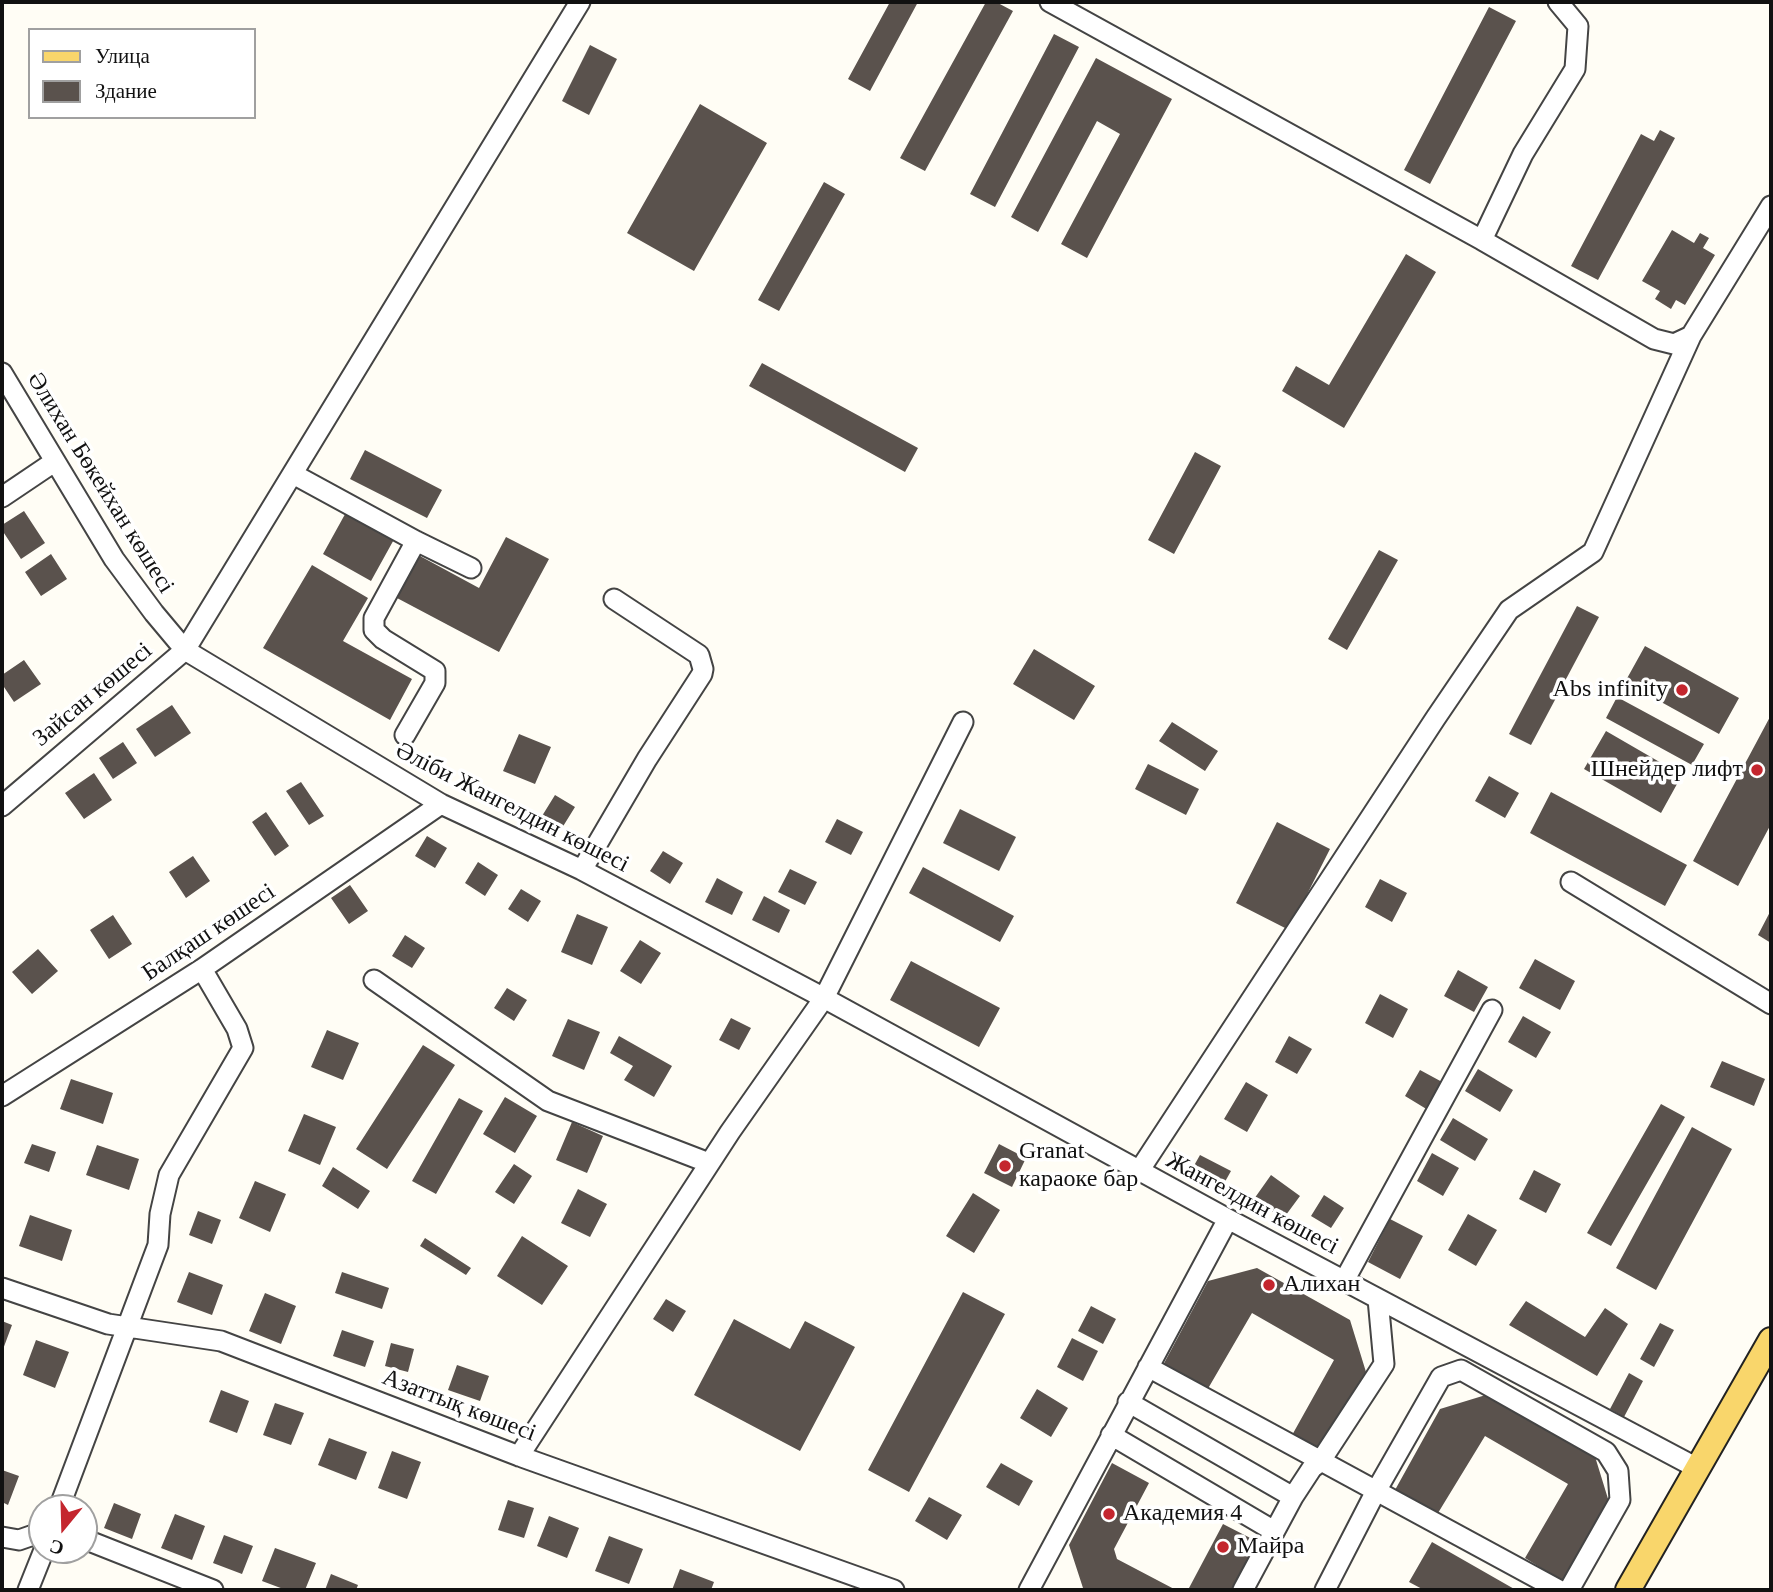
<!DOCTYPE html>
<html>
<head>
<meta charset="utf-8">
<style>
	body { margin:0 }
	#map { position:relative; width:1773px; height:1592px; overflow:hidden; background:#fffdf5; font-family:"Times New Roman",serif }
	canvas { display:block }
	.frame { position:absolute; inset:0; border:4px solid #111; pointer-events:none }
	.legend { position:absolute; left:28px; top:28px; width:228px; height:91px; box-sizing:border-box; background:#fff; border:2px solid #a0a0a0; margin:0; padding:9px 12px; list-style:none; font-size:21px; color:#111 }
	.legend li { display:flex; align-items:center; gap:14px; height:35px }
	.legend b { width:35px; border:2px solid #a0a0a0 }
	.north { position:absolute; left:28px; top:1494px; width:70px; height:70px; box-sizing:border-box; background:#fff; border:2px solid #a0a0a0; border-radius:50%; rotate:199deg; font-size:19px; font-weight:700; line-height:28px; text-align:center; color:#111 }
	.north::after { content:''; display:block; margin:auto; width:24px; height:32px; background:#c4262e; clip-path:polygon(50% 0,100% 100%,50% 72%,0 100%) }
</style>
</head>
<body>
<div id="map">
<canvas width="1773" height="1592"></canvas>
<div class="frame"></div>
<ul class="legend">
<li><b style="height:9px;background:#f9d66b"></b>Улица</li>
<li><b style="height:19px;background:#5a524d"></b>Здание</li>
</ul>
<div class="north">С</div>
</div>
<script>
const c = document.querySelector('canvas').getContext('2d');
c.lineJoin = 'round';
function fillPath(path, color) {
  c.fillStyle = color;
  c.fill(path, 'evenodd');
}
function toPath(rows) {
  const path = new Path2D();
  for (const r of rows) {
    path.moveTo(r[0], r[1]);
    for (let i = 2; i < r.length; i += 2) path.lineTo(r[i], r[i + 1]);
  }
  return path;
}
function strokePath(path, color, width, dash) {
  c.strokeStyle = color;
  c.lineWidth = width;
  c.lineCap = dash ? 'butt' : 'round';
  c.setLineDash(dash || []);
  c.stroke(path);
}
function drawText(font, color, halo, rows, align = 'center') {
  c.font = font + ' "Times New Roman",serif';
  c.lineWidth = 7;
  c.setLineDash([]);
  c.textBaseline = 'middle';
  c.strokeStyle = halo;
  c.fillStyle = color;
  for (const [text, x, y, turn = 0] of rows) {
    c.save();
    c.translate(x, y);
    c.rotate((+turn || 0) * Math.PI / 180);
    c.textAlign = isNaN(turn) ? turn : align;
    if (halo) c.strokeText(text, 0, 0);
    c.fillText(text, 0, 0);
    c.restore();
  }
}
const building = toPath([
	[890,2,918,2,870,91,848,79],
	[986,2,996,2,1013,11,925,171,900,158],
	[1489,7,1516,21,1430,184,1404,170],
	[1054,34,1079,47,995,207,970,194],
	[590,45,617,59,589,115,562,101],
	[1096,58,1172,99,1087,258,1061,244,1120,134,1097,121,1038,232,1011,217],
	[700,104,767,143,694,271,627,233],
	[1660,130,1675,138,1598,280,1571,266,1641,134,1654,141],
	[824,182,845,194,779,311,758,300],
	[1672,230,1694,243,1700,233,1709,238,1703,248,1715,255,1685,305,1676,300,1671,309,1655,299,1660,291,1642,281],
	[1406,254,1436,272,1344,428,1282,391,1296,366,1329,385],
	[762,363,918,448,905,472,749,386],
	[365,450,442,490,427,518,350,479],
	[1195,452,1221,466,1174,554,1148,540],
	[349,507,397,534,371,581,323,554],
	[24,511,45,543,21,559,2,530,2,525],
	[506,537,549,559,499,652,397,598,420,556,479,588],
	[1379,550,1398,560,1347,650,1328,639],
	[51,554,67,579,41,596,25,572],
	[312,565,368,598,343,641,412,679,390,720,263,648],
	[1577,606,1599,617,1531,745,1509,734],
	[1645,646,1739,698,1719,734,1625,682],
	[1034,649,1095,686,1074,720,1013,684],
	[24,660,41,684,14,702,2,684,2,675],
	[1617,697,1704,744,1692,765,1606,718],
	[172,705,191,733,155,757,136,729],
	[1771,715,1771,824,1738,886,1693,861],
	[1172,722,1218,751,1205,771,1159,741],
	[1606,731,1682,775,1661,813,1584,769],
	[519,734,551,747,535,784,503,771],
	[123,742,137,763,113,779,99,758],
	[1148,764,1199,789,1186,815,1135,789],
	[94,773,112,800,84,819,65,793],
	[1489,776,1519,793,1505,818,1475,801],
	[301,782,324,816,309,825,286,791],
	[1551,792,1687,865,1665,906,1530,833],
	[555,795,575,807,562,828,542,816],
	[960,809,1016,837,999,871,943,843],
	[266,812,289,846,275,856,252,822],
	[837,819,863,832,851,855,825,842],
	[1277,822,1330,849,1289,930,1236,903],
	[427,836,447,848,435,868,415,856],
	[663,851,683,863,670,884,650,871],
	[193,856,210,881,186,898,169,872],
	[478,862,498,875,485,896,465,883],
	[923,867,1014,916,1000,942,909,893],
	[790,869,817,882,805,905,778,892],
	[717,878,743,892,732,915,705,902],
	[1380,879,1407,893,1392,922,1365,907],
	[350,885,368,911,349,924,331,898],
	[521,889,541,901,528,922,508,909],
	[764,896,790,910,779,933,752,920],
	[1771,910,1771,943,1758,935],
	[577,914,608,927,592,965,561,952],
	[113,915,132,944,109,959,90,930],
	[405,935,425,948,412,968,392,956],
	[640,940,661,953,641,984,620,971],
	[38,949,58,971,32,994,12,972],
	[1535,959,1575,981,1560,1010,1519,988],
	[911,961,1000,1008,979,1047,890,1000],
	[1458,970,1488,987,1474,1012,1444,996],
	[507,988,527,1000,514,1021,494,1008],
	[1380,994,1408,1009,1393,1038,1365,1023],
	[1523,1016,1551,1032,1536,1058,1508,1042],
	[731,1018,751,1028,739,1050,719,1040],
	[568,1019,600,1032,584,1070,552,1056],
	[327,1030,359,1043,343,1080,311,1067],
	[619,1036,672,1066,654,1097,624,1080,633,1066,610,1053],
	[1289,1036,1312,1049,1297,1074,1275,1062],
	[423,1045,455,1065,387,1169,356,1149],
	[1722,1061,1765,1079,1754,1106,1710,1087],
	[1478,1069,1513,1090,1500,1112,1465,1091],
	[1420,1070,1444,1083,1428,1110,1405,1096],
	[71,1079,113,1093,103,1124,60,1109],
	[1246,1082,1268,1095,1247,1132,1224,1119],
	[505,1097,537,1116,515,1153,483,1134],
	[459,1098,483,1111,436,1194,412,1181],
	[1661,1104,1685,1117,1611,1246,1587,1233],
	[304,1114,336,1127,320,1165,288,1151],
	[1453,1118,1488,1139,1475,1161,1440,1140],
	[572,1122,603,1136,587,1173,556,1160],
	[1692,1127,1732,1149,1656,1290,1616,1268],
	[32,1144,56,1152,49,1172,24,1163],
	[999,1144,1026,1158,1012,1187,984,1173],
	[97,1145,139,1159,129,1190,86,1175],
	[1432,1153,1459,1168,1443,1196,1417,1181],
	[1200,1155,1231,1171,1222,1187,1191,1171],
	[514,1164,532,1176,514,1204,495,1192],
	[333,1167,370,1191,358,1209,322,1186],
	[1534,1170,1561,1184,1546,1213,1519,1199],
	[1271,1175,1300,1196,1283,1219,1254,1199],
	[255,1181,286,1194,270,1232,239,1218],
	[578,1189,607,1204,590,1237,561,1223],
	[973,1193,1000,1210,974,1253,946,1236],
	[1324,1195,1344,1208,1331,1228,1311,1216],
	[198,1211,221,1220,212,1244,189,1235],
	[1468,1214,1497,1230,1476,1266,1448,1250],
	[30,1215,72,1230,62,1261,19,1246],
	[1390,1219,1423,1236,1400,1279,1368,1262],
	[522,1236,568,1266,542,1305,497,1276],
	[425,1238,471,1268,466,1275,420,1246],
	[1257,1268,1350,1320,1366,1372,1319,1454,1291,1437,1334,1360,1252,1313,1206,1392,1162,1367,1208,1281],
	[189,1272,223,1285,212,1315,177,1302],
	[342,1272,389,1288,382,1309,335,1293],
	[963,1292,1005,1314,909,1492,868,1470],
	[265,1293,296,1306,281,1344,249,1331],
	[666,1299,686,1311,673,1332,653,1319],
	[1526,1301,1585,1337,1605,1308,1628,1324,1597,1376,1509,1325],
	[1091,1306,1116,1319,1103,1344,1078,1331],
	[734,1319,790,1349,805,1321,855,1347,800,1451,694,1395],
	[2,1321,12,1325,2,1352],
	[1660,1323,1674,1330,1654,1367,1640,1359],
	[342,1330,374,1341,365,1367,333,1356],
	[1072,1338,1098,1351,1083,1381,1057,1367],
	[36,1340,69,1352,55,1388,23,1375],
	[391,1343,414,1349,408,1372,385,1366],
	[457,1365,489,1376,480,1401,448,1390],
	[1629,1373,1643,1381,1624,1417,1610,1409],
	[1037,1389,1068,1408,1051,1437,1020,1418],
	[221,1390,249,1401,237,1433,209,1422],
	[1489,1394,1593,1450,1609,1502,1565,1583,1525,1558,1568,1484,1485,1436,1438,1513,1395,1490,1440,1409],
	[275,1403,304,1413,291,1445,263,1435],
	[329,1438,367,1452,356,1480,318,1465],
	[392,1451,421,1462,407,1499,378,1488],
	[1001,1463,1033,1481,1019,1506,986,1487],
	[1112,1463,1149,1483,1114,1549,1117,1559,1176,1590,1087,1590,1083,1588,1069,1545],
	[2,1470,19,1476,8,1505,2,1502],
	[929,1497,962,1515,947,1540,915,1521],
	[508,1500,534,1508,524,1538,498,1530],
	[114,1503,141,1514,132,1539,104,1528],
	[175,1514,205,1526,192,1560,161,1548],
	[549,1516,579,1528,567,1558,537,1546],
	[1223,1524,1260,1543,1235,1590,1183,1590,1189,1588],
	[224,1535,253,1546,242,1574,213,1563],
	[609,1536,643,1549,629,1584,595,1571],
	[1432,1542,1516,1590,1424,1590,1409,1582],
	[275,1548,316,1563,305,1590,286,1590,262,1581],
	[680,1569,714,1582,711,1590,672,1590],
	[331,1574,358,1585,356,1590,325,1590]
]);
const minor = toPath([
	[1050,2,1482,240],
	[1558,2,1578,26,1575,69,1523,154,1482,240,1654,339,1674,344,1691,336,1771,206],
	[2,373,114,559,154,613,185,650,441,804,582,870,824,998,1228,1219,1697,1468],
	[293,474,416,541,471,568],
	[2,497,54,462],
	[405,735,435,683,435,671,383,639,374,630,374,618,416,541],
	[2,806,185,650,580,2],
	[582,870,647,759,702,674,703,669,699,655,614,599],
	[1571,882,1771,1004],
	[374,980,548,1101,709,1163],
	[2,1096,202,969,441,804],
	[1139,1171,1435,719,1509,610,1593,552,1691,336],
	[1344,1281,1492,1010],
	[2,1288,108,1324,221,1341,519,1456,894,1590],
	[1148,1367,1559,1590],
	[1128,1402,1293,1497],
	[1111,1435,1274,1531],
	[519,1456,730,1132,824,998,963,722],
	[59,1508,158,1245,160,1214,169,1175,243,1048,237,1029,202,969],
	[2,1537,19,1540,42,1532],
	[84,1539,213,1590],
	[28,1590,44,1550],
	[1029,1590,1228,1219],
	[1243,1590,1293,1497,1312,1468,1320,1462,1384,1364,1378,1299],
	[1325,1590,1376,1491,1441,1377,1461,1370,1606,1452,1618,1471,1620,1500,1569,1590]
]);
const major = toPath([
	[1628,1590,1771,1340]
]);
const markers = [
	[1682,690,7,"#c4262e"],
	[1757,770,7,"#c4262e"],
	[1005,1166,7,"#c4262e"],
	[1269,1285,7,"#c4262e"],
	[1109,1514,7,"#c4262e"],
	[1223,1547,7,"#c4262e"]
];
const streetNames = [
	["Әлихан Бөкейхан көшесі",100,483,58],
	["Зайсан көшесі",93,695,-40],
	["Әліби Жангелдин көшесі",512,808,27],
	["Балқаш көшесі",209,933,-34],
	["Жангелдин көшесі",1252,1204,28],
	["Азаттық көшесі",459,1406,21]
];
const poiNames = [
	["Abs infinity",1668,690,"right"],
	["Шнейдер лифт",1743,770,"right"],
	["Granat",1019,1152],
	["караоке бар",1019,1180],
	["Алихан",1283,1285],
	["Академия 4",1123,1514],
	["Майра",1237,1547]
];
fillPath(building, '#5a524d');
strokePath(minor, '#444', 23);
strokePath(major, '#222', 28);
strokePath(minor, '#fff', 19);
strokePath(major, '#f9d66b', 24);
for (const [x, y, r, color] of markers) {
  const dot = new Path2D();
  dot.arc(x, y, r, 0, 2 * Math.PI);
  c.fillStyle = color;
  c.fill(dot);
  strokePath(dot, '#fff', 2.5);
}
drawText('24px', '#111', '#fff', streetNames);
drawText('24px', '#111', '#fff', poiNames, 'left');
</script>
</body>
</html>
